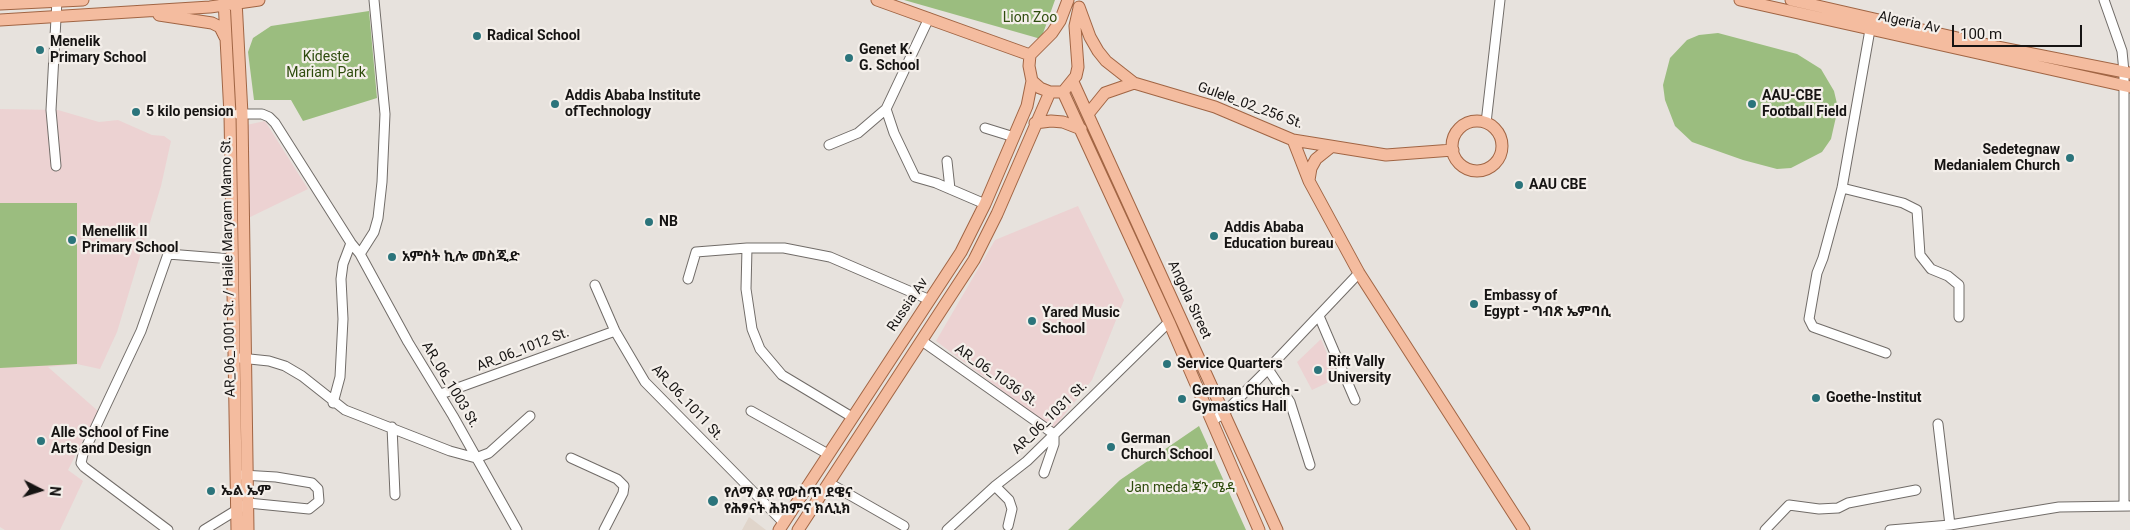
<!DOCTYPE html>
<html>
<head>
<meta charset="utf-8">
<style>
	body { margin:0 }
	#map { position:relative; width:2130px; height:530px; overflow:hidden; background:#e7e2dd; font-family:Roboto,sans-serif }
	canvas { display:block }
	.north { position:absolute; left:15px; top:465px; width:50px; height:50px; -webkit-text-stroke:4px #f4efea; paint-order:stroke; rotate:95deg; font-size:14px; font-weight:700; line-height:20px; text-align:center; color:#161413 }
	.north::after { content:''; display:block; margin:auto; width:18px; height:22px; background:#161413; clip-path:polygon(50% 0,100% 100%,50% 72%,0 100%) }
	.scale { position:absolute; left:1952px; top:25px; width:130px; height:22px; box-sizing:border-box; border:2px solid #161413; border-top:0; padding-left:6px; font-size:15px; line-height:18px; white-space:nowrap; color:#161413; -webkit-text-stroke:4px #f4efea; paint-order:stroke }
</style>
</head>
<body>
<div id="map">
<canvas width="2130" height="530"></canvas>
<div class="north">N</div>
<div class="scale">100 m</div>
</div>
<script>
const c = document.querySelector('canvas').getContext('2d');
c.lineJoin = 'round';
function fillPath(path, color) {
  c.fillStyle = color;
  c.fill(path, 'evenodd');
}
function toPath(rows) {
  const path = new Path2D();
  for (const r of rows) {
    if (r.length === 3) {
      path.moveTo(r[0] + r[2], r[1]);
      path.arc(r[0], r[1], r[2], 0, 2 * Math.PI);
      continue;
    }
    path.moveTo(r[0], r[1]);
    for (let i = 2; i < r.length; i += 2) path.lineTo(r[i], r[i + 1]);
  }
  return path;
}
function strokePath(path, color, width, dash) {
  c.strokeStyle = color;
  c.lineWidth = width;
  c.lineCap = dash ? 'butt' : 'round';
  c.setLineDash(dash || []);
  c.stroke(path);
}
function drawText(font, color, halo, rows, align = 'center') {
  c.font = font + ' Roboto,"Noto Sans Ethiopic",sans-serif';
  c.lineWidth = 4.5;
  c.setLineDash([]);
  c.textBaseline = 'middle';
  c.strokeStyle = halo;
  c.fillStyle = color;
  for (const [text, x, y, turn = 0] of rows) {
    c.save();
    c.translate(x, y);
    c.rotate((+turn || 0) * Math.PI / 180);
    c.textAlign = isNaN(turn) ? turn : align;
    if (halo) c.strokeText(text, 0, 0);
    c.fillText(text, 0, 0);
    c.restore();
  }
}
const built = toPath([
	[749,517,766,530,742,530]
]);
const education = toPath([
	[0,109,58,110,99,122,118,120,152,135,164,136,171,141,161,186,117,332,100,369,77,364,48,367,98,411,68,470,83,481,60,530,5,530,0,527],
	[265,121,308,189,242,221,242,126],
	[1078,206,1124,300,1092,380,1053,429,936,341,995,240],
	[1321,339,1337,378,1312,390,1297,362]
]);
const green = toPath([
	[904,0,1055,0,1041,39],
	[369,11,377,98,303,121,291,100,254,100,248,52,253,38,271,26],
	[1718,33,1797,54,1821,69,1834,91,1838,108,1831,139,1822,152,1791,168,1777,169,1743,160,1692,142,1675,126,1665,100,1663,85,1670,58,1687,40,1699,35],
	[0,203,77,203,77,364,0,368],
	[1199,426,1246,530,1068,530,1120,480]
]);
const minor = toPath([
	[2104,0,2122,51,2124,72,2124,505],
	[929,18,886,109,894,133,915,177,936,183,985,204],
	[1871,24,1842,188,1823,258,1817,273,1809,319,1813,327,1886,353],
	[238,114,262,114,269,117,275,123,351,243,360,254,408,342,453,416,517,530],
	[1486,123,1500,0],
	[985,128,1014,137],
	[829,145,858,133,886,109],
	[947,161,950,189],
	[56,166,51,110,57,0],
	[1842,188,1903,203,1917,210,1920,255,1931,269,1948,276,1959,285,1959,317],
	[747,248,746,289,752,329,760,349,782,375,852,417],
	[360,254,374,232,378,218,382,182,385,114,374,0],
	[688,279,696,252,747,248,784,248,830,257,930,300],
	[595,285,615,331,645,382,784,523],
	[1319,316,1355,400],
	[922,341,1054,434],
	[240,358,269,361,285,366,302,376,345,410,450,451,476,458,489,453,530,416],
	[1268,369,1290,402,1310,465],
	[441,394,615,331],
	[333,403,340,377,343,319,341,279,343,264,351,243],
	[751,411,828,454],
	[1212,421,1224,413,1268,369,1359,273],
	[1938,424,1950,525],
	[392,427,395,495],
	[571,458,617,479,624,486,623,493,604,530],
	[1044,473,1054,444,1054,434],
	[829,483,904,526],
	[995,486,1009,500,1012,509,1008,526],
	[168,530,84,467,81,463,83,454,141,331,168,254,232,259],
	[204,530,248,503,309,509,319,501,318,489,312,483,276,477,242,475],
	[947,530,995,486,1027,461,1169,322],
	[1765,530,1789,505,1819,509,1838,508,1848,503,1916,490],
	[1890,530,1950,525,2059,507,2130,506]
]);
const major = toPath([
	[224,0,230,115,237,530],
	[236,0,242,114,248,530],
	[877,0,1030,55],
	[1068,0,1060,21,1052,33,1030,55,1029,66,1032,81,1040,88,1050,92,1063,92,1076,76,1078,67,1075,26,1079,8],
	[1740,0,2130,87],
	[1791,0,1997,47,2130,73],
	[0,4,83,0],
	[1079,7,1090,37,1098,51,1106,61,1134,83,1215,107,1293,140,1386,155,1453,150],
	[159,15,212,23,220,27,225,37],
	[0,20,210,7,259,0],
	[1073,82,1277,530],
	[1063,92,1169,322,1259,530],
	[1088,114,1105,93,1134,83],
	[1477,146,25],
	[1035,123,1051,121,1063,122,1081,129],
	[1293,140,1309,181,1359,273,1524,530],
	[1309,180,1311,168,1316,159,1331,147],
	[779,530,961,252,985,204,1027,106,1032,81],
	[798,530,974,260,997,214,1050,92]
]);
const markers = [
	[477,36,5,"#2b747b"],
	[40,50,5,"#2b747b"],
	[849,58,5,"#2b747b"],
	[555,104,5,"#2b747b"],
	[1752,104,5,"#2b747b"],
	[136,112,5,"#2b747b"],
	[2070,158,5,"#2b747b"],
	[1519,185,5,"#2b747b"],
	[649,222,5,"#2b747b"],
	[1214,236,5,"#2b747b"],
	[72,240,5,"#2b747b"],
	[392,257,5,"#2b747b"],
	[1474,304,5,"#2b747b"],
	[1032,321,5,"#2b747b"],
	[1167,364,5,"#2b747b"],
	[1318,370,5,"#2b747b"],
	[1816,398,5,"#2b747b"],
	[1182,399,5,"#2b747b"],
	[41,441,5,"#2b747b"],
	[1111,447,5,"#2b747b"],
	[211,491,5,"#2b747b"],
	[713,501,6,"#2b747b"]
];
const parkNames = [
	["Lion Zoo",1030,18],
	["Kideste",326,57],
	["Mariam Park",326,73],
	["Jan meda ጃን ሜዳ",1181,488]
];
const streetNames = [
	["Algeria Av",1909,23,12],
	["Gulele_02_256 St.",1250,106,20],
	["AR_06_1001 St. / Haile Maryam Mamo St.",229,267,-91],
	["Angola Street",1189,300,65],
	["Russia Av",908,305,-56],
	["AR_06_1012 St.",523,350,-21],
	["AR_06_1036 St.",996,376,35],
	["AR_06_1003 St.",450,385,59],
	["AR_06_1011 St.",687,403,47],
	["AR_06_1031 St.",1050,418,-44]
];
const poiNames = [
	["Radical School",487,36],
	["Menelik",50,42],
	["Primary School",50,58],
	["Genet K.",859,50],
	["G. School",859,66],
	["Addis Ababa Institute",565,96],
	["ofTechnology",565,112],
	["AAU-CBE",1762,96],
	["Football Field",1762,112],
	["5 kilo pension",146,112],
	["Sedetegnaw",2060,150,"right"],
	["Medanialem Church",2060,166,"right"],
	["AAU CBE",1529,185],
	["NB",659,222],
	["Addis Ababa",1224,228],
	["Education bureau",1224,244],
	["Menellik II",82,232],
	["Primary School",82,248],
	["አምስት ኪሎ መስጂድ",402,257],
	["Embassy of",1484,296],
	["Egypt - ግብጽ ኤምባሲ",1484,312],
	["Yared Music",1042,313],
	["School",1042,329],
	["Rift Vally",1328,362],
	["University",1328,378],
	["Service Quarters",1177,364],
	["German Church -",1192,391],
	["Gymastics Hall",1192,407],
	["Goethe-Institut",1826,398],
	["Alle School of Fine",51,433],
	["Arts and Design",51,449],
	["German",1121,439],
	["Church School",1121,455],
	["ኤል ኤም",221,491],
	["የለማ ልዩ የውስጥ ደዌና",724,493],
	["የሕፃናት ሕክምና ክሊኒክ",724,509]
];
fillPath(built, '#e0d5cb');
fillPath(education, '#ecd2d2');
fillPath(green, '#9bbd7f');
strokePath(minor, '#716c68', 11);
strokePath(major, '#a16544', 13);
strokePath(minor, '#fff', 9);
strokePath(major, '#f4bc9f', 11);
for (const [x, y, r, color] of markers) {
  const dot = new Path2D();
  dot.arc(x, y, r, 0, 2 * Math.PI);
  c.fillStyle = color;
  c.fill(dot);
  strokePath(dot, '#f4efea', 2);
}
drawText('14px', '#2e4c0d', '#f4efea', parkNames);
drawText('14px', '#161413', '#f4efea', streetNames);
drawText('bold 14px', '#161413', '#f4efea', poiNames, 'left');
</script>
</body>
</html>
